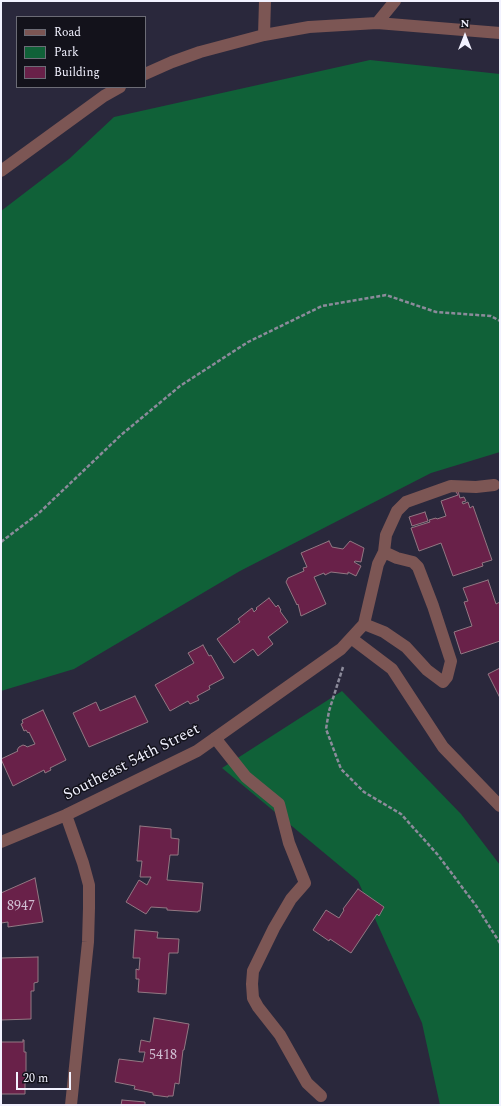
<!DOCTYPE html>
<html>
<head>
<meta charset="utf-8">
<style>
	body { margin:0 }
	#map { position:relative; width:501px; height:1106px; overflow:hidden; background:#2a283c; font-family:Spectral,serif }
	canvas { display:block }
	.frame { position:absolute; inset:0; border:2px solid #f2f2ff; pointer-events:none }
	.legend { position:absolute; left:16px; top:16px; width:130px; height:72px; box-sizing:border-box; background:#13121b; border:1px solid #6c6c76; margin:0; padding:5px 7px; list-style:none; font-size:12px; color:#f2f2ff }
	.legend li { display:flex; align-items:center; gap:8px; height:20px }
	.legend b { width:20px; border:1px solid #6c6c76 }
	.north { position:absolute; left:445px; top:16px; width:40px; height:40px; -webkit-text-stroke:3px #13121b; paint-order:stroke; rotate:0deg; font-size:11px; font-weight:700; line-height:16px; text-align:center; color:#f2f2ff }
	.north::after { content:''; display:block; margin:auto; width:14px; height:18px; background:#f2f2ff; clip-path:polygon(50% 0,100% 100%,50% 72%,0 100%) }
	.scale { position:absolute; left:16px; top:1072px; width:55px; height:18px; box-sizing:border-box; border:2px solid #f2f2ff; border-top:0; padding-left:5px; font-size:12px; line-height:14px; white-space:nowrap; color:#f2f2ff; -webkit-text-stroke:3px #13121b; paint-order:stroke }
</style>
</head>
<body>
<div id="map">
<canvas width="501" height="1106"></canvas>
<div class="frame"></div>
<ul class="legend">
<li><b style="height:5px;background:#7c5654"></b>Road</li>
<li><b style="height:11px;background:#106138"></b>Park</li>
<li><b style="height:11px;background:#692149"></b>Building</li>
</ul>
<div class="north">N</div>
<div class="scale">20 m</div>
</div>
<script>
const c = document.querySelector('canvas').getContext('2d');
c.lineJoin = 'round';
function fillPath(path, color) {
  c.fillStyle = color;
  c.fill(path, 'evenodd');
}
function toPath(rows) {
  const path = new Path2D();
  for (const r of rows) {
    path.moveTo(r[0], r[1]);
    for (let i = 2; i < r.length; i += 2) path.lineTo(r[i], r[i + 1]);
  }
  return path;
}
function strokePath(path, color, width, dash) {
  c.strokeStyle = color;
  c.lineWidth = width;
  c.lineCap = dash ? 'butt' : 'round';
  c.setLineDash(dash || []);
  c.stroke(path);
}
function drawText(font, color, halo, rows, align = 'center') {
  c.font = font + ' Spectral,serif';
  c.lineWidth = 3;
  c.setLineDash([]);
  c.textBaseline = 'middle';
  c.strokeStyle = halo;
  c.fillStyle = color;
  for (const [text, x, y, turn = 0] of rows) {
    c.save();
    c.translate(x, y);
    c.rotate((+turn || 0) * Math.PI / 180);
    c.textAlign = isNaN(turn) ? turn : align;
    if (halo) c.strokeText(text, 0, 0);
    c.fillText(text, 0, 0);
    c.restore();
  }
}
const green = toPath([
	[370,60,500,74,500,452,431,473,240,571,74,669,1,691,1,211,69,159,114,117],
	[342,691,461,814,500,865,500,1105,440,1105,422,1023,358,881,222,768]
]);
const building = toPath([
	[458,491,460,498,464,497,466,501,462,502,463,504,468,502,470,508,473,506,492,560,482,563,483,566,453,576,441,543,419,551,411,528,430,522,429,520,436,518,437,519,446,516,441,501,458,495,456,492,458,491],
	[425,512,428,521,412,526,409,517,425,512],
	[329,541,332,547,343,549,350,541,364,548,361,562,355,561,354,562,361,566,356,576,348,572,348,574,331,572,325,575,324,573,314,577,326,604,301,616,298,604,297,605,286,582,288,578,304,571,303,568,307,567,301,553,329,541],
	[488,580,496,604,500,602,500,641,461,654,454,632,472,626,464,602,468,601,463,588,488,580],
	[269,598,276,607,278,605,281,610,280,611,288,622,268,637,273,644,258,656,253,649,234,663,217,639,240,622,238,619,252,608,254,612,257,609,256,608,269,598],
	[203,645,209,656,211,655,224,678,209,686,210,689,197,696,199,700,190,704,188,701,170,711,155,685,194,663,188,653,203,645],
	[500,668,500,698,488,674,500,668],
	[135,696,148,722,89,747,73,713,96,702,100,711,135,696],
	[43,710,66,760,50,768,51,770,45,773,44,770,13,786,1,759,18,751,17,750,19,747,23,745,26,746,27,747,35,744,29,732,28,733,26,730,24,731,21,724,23,723,22,720,43,710],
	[140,826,171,829,171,838,179,839,178,855,170,855,167,880,203,883,200,911,198,911,198,912,167,910,167,908,151,907,146,914,126,902,139,880,147,885,151,877,140,877,142,861,137,861,140,826],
	[35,878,43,922,8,927,8,922,1,923,1,893,35,878],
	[358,889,384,907,379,916,377,914,351,953,330,939,329,941,313,930,326,910,339,918,344,910,343,909,358,889],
	[135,930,158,932,157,938,179,939,178,953,169,953,166,994,138,992,139,979,136,979,136,969,139,970,140,958,133,958,135,930],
	[38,957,38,982,34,983,34,991,31,991,31,1019,1,1020,1,958,38,957],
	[154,1018,189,1024,184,1050,183,1050,179,1084,175,1083,173,1096,168,1096,168,1097,153,1095,153,1093,134,1089,135,1086,115,1082,119,1059,143,1062,145,1052,139,1052,141,1040,150,1042,154,1018],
	[23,1040,24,1040,24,1052,26,1052,26,1083,25,1083,25,1094,1,1094,1,1042,23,1042,23,1040],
	[122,1100,145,1102,145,1105,121,1105,122,1100]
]);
const path = toPath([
	[1,542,39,513,121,435,180,386,248,342,322,306,386,295,436,312,491,316,500,321],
	[343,667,329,711,326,729,341,769,364,792,401,814,438,855,477,907,500,943]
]);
const minor = toPath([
	[377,23,395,1],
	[264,35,265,1],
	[145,74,172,62,200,52,264,35,309,27,377,23,500,33],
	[1,171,104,96,120,87],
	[364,624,384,632,406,647,427,670,443,682,447,677,451,661,433,606,418,567,413,562,397,558,384,552],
	[351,638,392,669,443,747,500,806],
	[215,738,246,777,279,804,289,843,305,883,291,899,274,928,253,971,252,984,253,998,258,1007,280,1035,307,1083,321,1096],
	[66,815,83,863,89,885,89,908,88,942,71,1105],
	[1,842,66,815,197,751,341,649,364,624,378,564,384,552,386,535,397,511,406,502,451,486,476,487,494,485]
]);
const numberNames = [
	["8947",21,907],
	["5418",163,1056]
];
const streetNames = [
	["Southeast 54th Street",132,763,-27]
];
fillPath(green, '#106138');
fillPath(building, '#692149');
strokePath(building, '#927883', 1);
strokePath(path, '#8c8b9b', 2.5, [4, 2]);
strokePath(minor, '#7c5654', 12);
drawText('14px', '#d0bed2', null, numberNames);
drawText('16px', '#f2f2ff', '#13121b', streetNames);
</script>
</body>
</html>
